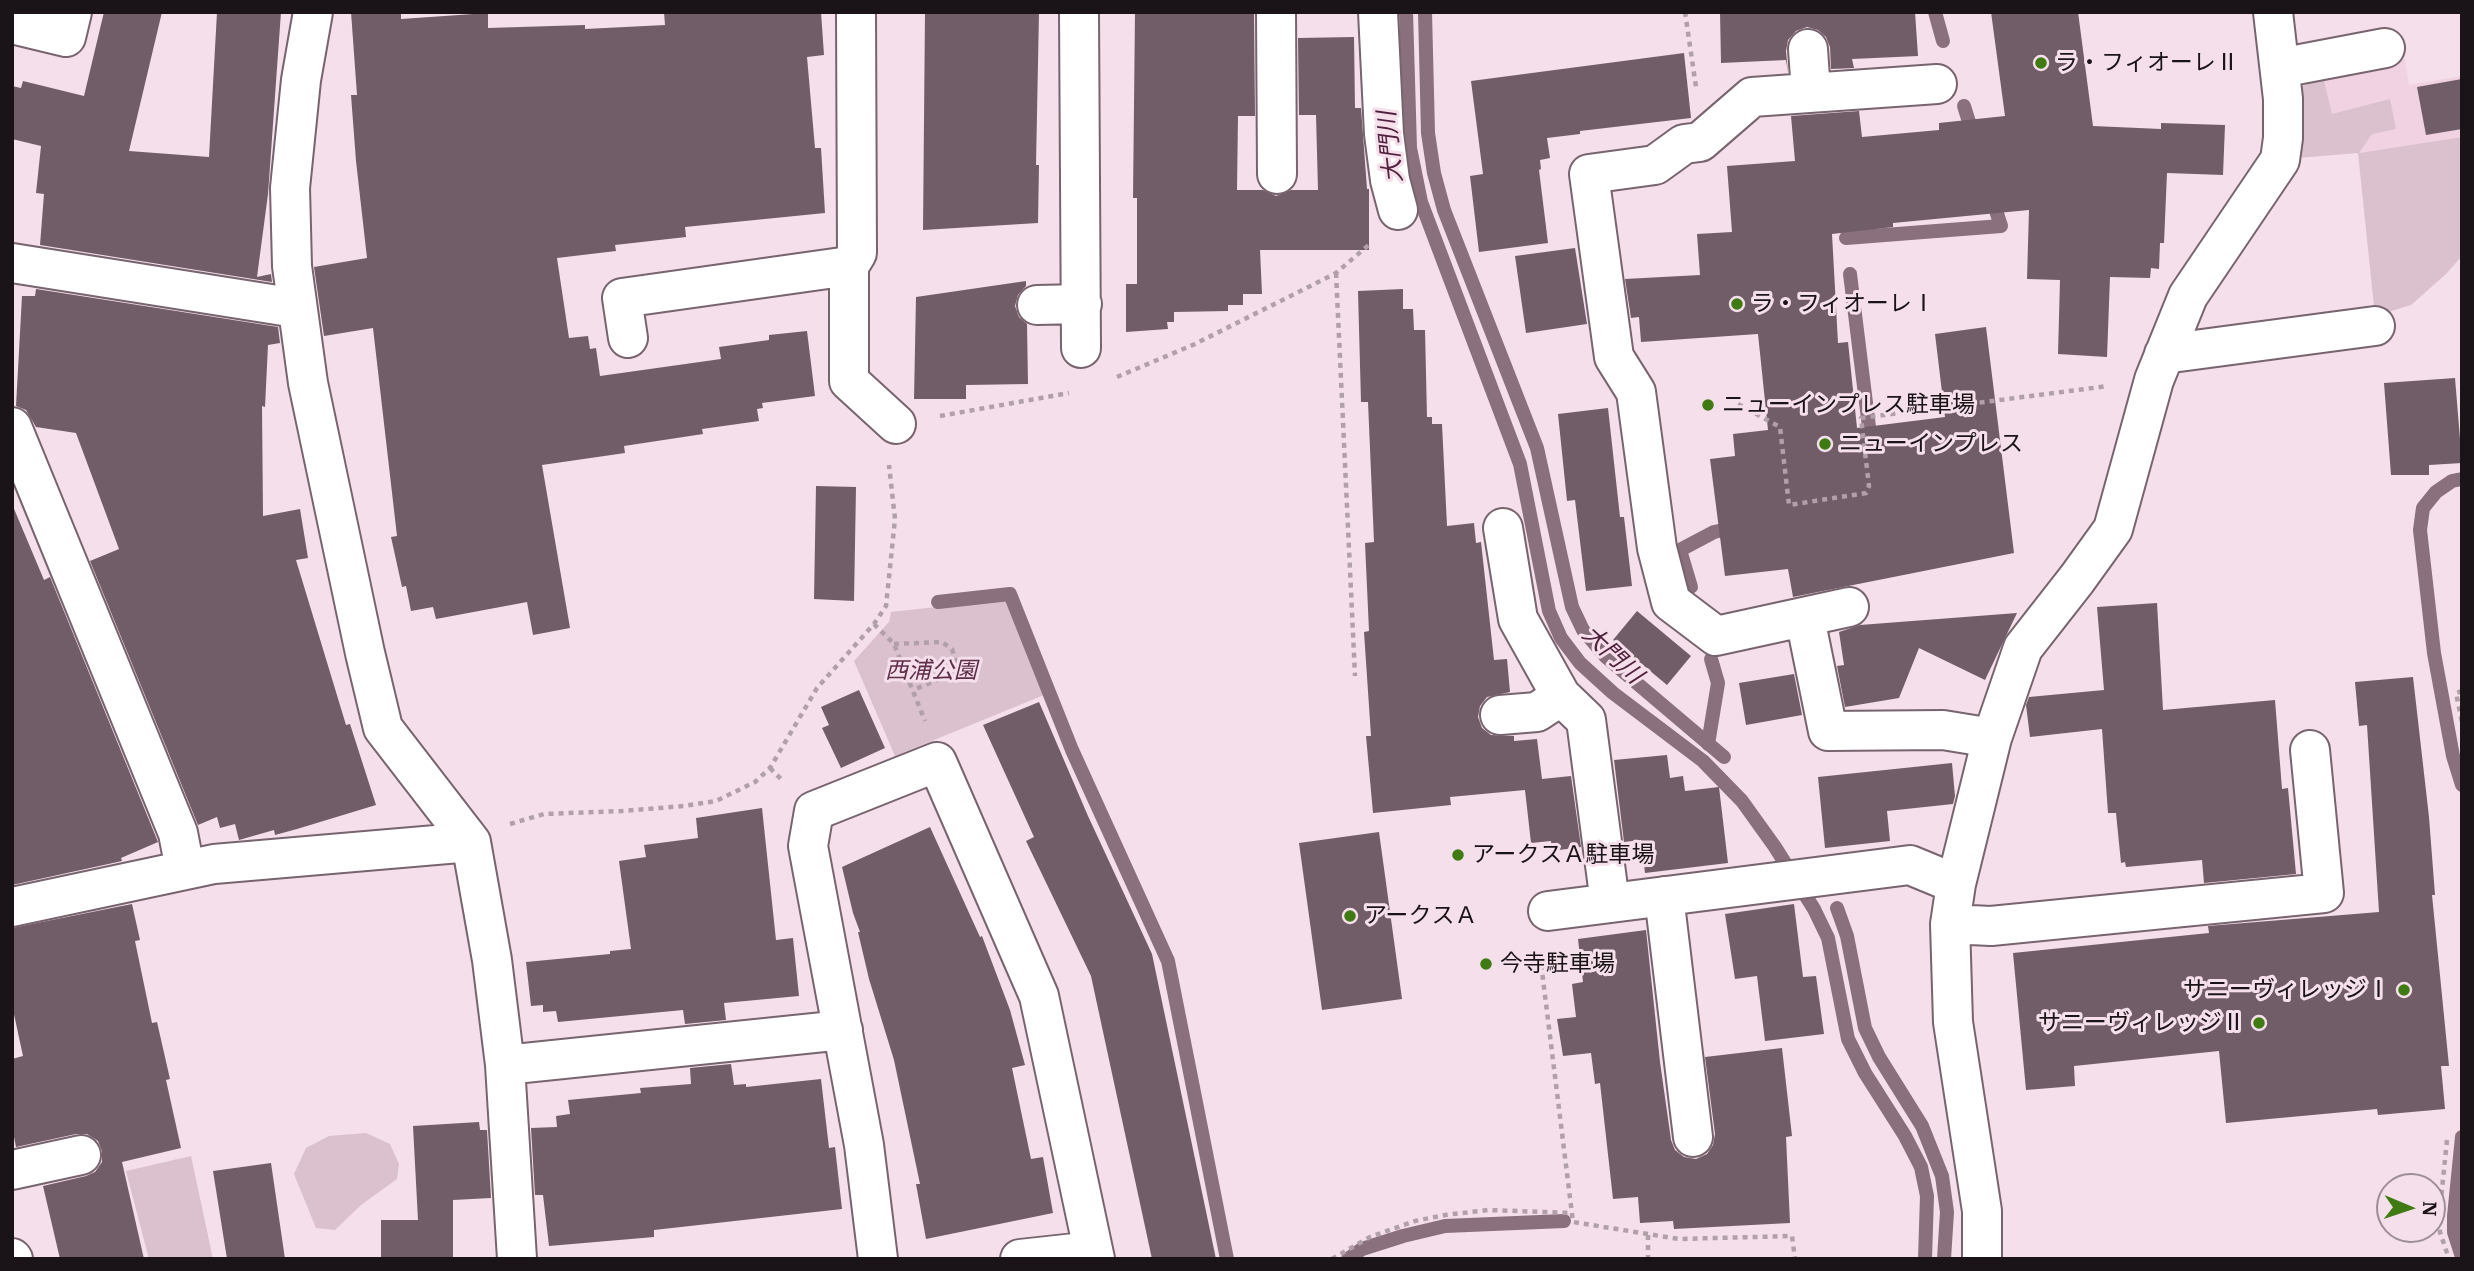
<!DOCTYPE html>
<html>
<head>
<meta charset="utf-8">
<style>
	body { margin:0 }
	#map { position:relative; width:2474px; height:1271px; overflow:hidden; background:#f5dfea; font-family:"IBM Plex Serif",serif }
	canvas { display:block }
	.frame { position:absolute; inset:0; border:14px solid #1a1317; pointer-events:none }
	.north { position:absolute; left:2376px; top:1173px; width:70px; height:70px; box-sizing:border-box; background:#f5dfea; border:2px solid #9d8d96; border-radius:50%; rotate:92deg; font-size:19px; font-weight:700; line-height:28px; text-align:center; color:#1a1317 }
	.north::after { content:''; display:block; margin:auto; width:24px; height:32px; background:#3f7a12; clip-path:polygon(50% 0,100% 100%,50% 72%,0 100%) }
</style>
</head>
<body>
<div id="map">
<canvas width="2474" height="1271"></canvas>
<div class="frame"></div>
<div class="north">N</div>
</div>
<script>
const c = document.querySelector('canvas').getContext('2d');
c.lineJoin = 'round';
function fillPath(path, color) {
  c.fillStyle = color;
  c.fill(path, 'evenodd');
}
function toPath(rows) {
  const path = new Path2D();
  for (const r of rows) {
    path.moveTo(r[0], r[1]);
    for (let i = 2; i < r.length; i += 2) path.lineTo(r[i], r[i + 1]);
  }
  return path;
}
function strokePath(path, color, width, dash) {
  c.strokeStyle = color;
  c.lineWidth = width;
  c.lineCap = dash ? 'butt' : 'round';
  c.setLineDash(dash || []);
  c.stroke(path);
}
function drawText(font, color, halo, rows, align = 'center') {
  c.font = font + ' "IBM Plex Serif","Noto Sans JP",serif';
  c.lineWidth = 6;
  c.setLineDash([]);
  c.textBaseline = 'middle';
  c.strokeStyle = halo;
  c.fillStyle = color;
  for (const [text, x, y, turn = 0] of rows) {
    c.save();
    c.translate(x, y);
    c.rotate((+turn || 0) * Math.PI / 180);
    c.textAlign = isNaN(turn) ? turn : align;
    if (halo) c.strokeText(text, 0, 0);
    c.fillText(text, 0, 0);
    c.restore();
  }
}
const built = toPath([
	[2405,59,2409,85,2462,76,2462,137,2358,153,2301,87,2331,74]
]);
const green = toPath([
	[2323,77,2332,114,2390,99,2396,129,2372,134,2359,153,2462,137,2462,256,2446,274,2411,305,2375,316,2358,153,2297,158,2295,94,2301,87],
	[1007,599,1044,695,895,756,854,661,889,622,891,612],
	[366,1133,390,1144,399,1164,397,1179,361,1205,335,1230,316,1228,294,1174,306,1148,329,1136],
	[191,1156,213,1259,149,1259,126,1171]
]);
const stream = toPath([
	[1406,12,1410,148,1421,202,1520,464,1549,611,1561,638,1580,663,1613,693,1703,761,1742,801,1775,847,1814,909,1828,938,1848,1039,1865,1073,1905,1136,1921,1167,1927,1196,1925,1259],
	[1425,12,1428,133,1434,173,1444,210,1537,448,1572,607,1583,630,1606,657,1724,757],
	[1935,12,1943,41],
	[1964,106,1974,138],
	[1846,238,2001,226,1991,195],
	[1850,274,1871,443],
	[2462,479,2452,481,2436,492,2423,508,2420,530,2434,653,2453,756,2462,785],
	[1691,587,1680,550,1714,532,1738,527],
	[938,602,1010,594,1072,750,1168,961,1227,1259],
	[1708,744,1718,683,1711,659],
	[1837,908,1847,936,1865,1028,1879,1057,1922,1126,1942,1176,1947,1212,1944,1259],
	[2462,1137,2454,1216,2454,1232,2462,1257],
	[1348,1259,1362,1249,1403,1236,1445,1226,1564,1221]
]);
const building = toPath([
	[104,12,162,12,129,151,209,157,217,12,281,12,268,194,257,277,271,274,272,282,40,245,44,194,36,193,41,146,12,139,12,86,21,88,23,81,84,96],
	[351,12,401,12,401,19,488,13,488,28,585,25,585,29,665,25,664,12,821,12,824,55,807,57,815,148,821,148,825,213,685,227,686,237,615,245,616,251,557,258,569,338,588,336,590,349,596,348,600,376,721,359,719,347,769,340,769,335,807,331,815,396,762,403,763,408,757,409,759,421,702,429,703,434,624,446,625,453,542,465,570,628,533,635,527,602,436,619,433,607,411,611,406,586,402,587,391,537,397,536,373,328,324,336,314,267,367,258,356,161,351,95,357,95],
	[925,12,1039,12,1036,165,1039,165,1038,223,923,230],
	[1135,12,1254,12,1255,116,1238,116,1237,190,1263,190,1276,196,1291,190,1318,190,1316,115,1299,115,1298,38,1354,37,1355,108,1361,108,1367,189,1369,189,1369,250,1260,250,1262,294,1243,294,1243,305,1228,305,1228,311,1174,312,1174,322,1167,322,1168,329,1126,332,1126,284,1137,284,1137,198,1133,198],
	[1720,12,1915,12,1918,56,1852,59,1854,68,1831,69,1830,47,1826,37,1818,30,1807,27,1796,31,1788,40,1786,51,1788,73,1786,60,1721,63],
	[1991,12,2078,12,2093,126,2161,129,2161,123,2225,125,2223,175,2167,173,2164,243,2160,243,2159,269,2151,268,2150,278,2110,277,2107,357,2058,354,2060,280,2027,279,2029,210,1893,223,1893,227,1832,234,1838,343,1848,342,1857,428,1945,417,1935,334,1986,327,2014,553,1793,597,1788,569,1725,576,1710,459,1735,456,1733,434,1768,430,1758,334,1641,342,1639,317,1631,318,1625,279,1700,275,1697,234,1732,232,1727,166,1795,161,1791,116,1859,111,1862,137,1939,130,1939,123,2005,116],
	[1684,53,1691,118,1580,131,1580,134,1547,138,1550,158,1540,160,1541,169,1539,170,1548,243,1479,252,1470,176,1483,174,1471,81],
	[2462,79,2462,129,2426,135,2417,87],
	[1575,248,1587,324,1526,333,1515,256],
	[1026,281,1026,286,1018,295,1015,306,1019,317,1027,324,1028,384,966,385,966,399,914,399,916,297],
	[36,289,278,327,280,343,268,345,265,407,262,406,263,516,300,509,308,558,296,560,346,725,350,724,376,805,297,829,275,835,274,830,239,840,235,824,220,828,217,817,198,825,90,561,119,549,76,433,36,427,26,410,16,406,22,296,35,296],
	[1403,289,1403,309,1413,309,1414,330,1425,330,1427,417,1432,417,1432,424,1442,424,1447,526,1474,523,1476,543,1481,542,1494,660,1507,659,1510,692,1487,697,1480,706,1478,717,1482,728,1491,735,1514,736,1514,741,1537,739,1542,779,1571,776,1581,847,1552,851,1551,841,1531,843,1525,790,1450,797,1451,805,1373,813,1366,736,1371,736,1364,632,1369,631,1365,543,1374,542,1368,402,1361,402,1358,291],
	[2455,378,2462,463,2429,465,2429,475,2391,475,2384,383],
	[1608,408,1620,517,1624,517,1632,586,1586,591,1575,500,1567,501,1558,414],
	[816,486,856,487,854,601,814,599],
	[12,504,44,580,50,577,158,842,121,858,122,861,12,885],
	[2157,603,2163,710,2275,700,2282,789,2288,788,2296,874,2204,883,2202,860,2126,867,2125,862,2121,863,2116,813,2108,813,2102,729,2030,737,2026,705,2029,697,2104,690,2097,607],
	[1637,611,1691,656,1667,685,1613,640],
	[2017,613,1985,680,1919,648,1899,698,1845,707,1837,666,1844,665,1839,632,1860,625],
	[1794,674,1802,715,1746,725,1739,683],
	[2413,677,2429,817,2435,895,2432,895,2449,1066,2441,1066,2445,1109,2378,1115,2377,1109,2226,1123,2219,1051,2074,1066,2075,1086,2026,1090,2013,953,2209,933,2208,926,2379,912,2367,725,2359,726,2355,682],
	[859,690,885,748,841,768,822,728,829,725,821,707],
	[1039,702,1088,816,1152,954,1216,1259,1152,1259,1091,976,1026,841,1034,837,983,725],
	[1667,755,1670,778,1683,776,1685,791,1719,787,1728,863,1645,873,1641,840,1624,842,1614,760],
	[1952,763,1955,796,1953,804,1887,811,1890,841,1825,848,1818,777],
	[762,808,776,940,793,938,799,996,724,1003,726,1020,685,1024,683,1010,558,1022,556,1011,543,1012,543,1005,531,1006,526,962,610,954,610,951,631,949,619,861,646,857,644,845,698,838,696,818],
	[930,827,980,937,982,936,1010,1010,1025,1065,1012,1068,1031,1159,1043,1157,1053,1213,926,1239,916,1184,920,1184,894,1060,869,979,858,932,860,932,853,913,842,867],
	[1379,832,1402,999,1322,1010,1299,843],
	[132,904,140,940,135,941,152,1023,157,1022,170,1079,166,1080,181,1148,122,1162,144,1259,60,1259,43,1186,86,1176,95,1172,102,1162,102,1151,98,1141,87,1134,76,1134,16,1147,12,1127,12,1059,23,1056,12,1005,12,928],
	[1794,904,1803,977,1816,976,1824,1034,1765,1041,1757,976,1735,979,1725,914],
	[1646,930,1660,1062,1671,1140,1675,1150,1684,1157,1696,1159,1707,1154,1713,1145,1715,1134,1705,1057,1782,1048,1792,1136,1786,1137,1790,1223,1674,1229,1673,1221,1640,1223,1638,1197,1613,1199,1600,1083,1595,1084,1591,1053,1563,1056,1557,1019,1576,1017,1572,984,1583,982,1578,939],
	[731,1064,734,1085,746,1084,746,1087,821,1079,829,1148,835,1147,842,1209,654,1230,654,1237,549,1246,543,1195,535,1195,531,1128,557,1127,556,1116,570,1114,568,1100,641,1093,640,1088,691,1084,690,1068],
	[479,1122,480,1130,487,1130,491,1198,453,1200,453,1259,381,1259,381,1220,418,1220,413,1126],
	[271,1163,285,1259,227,1259,213,1171]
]);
const path = toPath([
	[1685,12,1696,87],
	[1336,273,1355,676],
	[1117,377,1195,344,1336,273,1371,243],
	[1738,404,1780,427,1789,505,1866,493,1869,486,1861,418,2108,386],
	[940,416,1069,393],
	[874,624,894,644,925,721],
	[894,644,942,642,952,649,956,662,954,673,913,690],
	[2462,691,2456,693,2462,722],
	[770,768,782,780],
	[510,824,544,814,622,811,684,806,716,801,755,782,770,768,817,688,874,624,886,606,895,519,889,465],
	[1540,955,1573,1222,1679,1239,1792,1236,1795,1259],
	[2447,1140,2439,1219,2440,1232,2449,1259],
	[1648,1235,1648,1259],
	[1332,1259,1370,1237,1415,1221,1445,1215,1488,1210,1572,1213]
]);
const minor = toPath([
	[313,12,301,80,290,188,292,266,308,383,365,653,383,728,471,842,492,960,505,1065,517,1259],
	[1079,12,1081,348],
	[1276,12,1277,174],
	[1378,12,1384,134,1390,180,1398,210],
	[12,24,66,37,72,12],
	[1808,49,1811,92],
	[2280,68,2385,48],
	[12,263,296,308],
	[849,266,849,381,896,424],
	[1037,305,1082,304],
	[628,338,622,298,849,266,857,253,856,12],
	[2164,354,2375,326],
	[12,427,178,833,185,869],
	[1503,528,1518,619,1561,696,1586,720,1610,903],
	[1849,607,1716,636,1671,602,1657,548,1636,392,1614,357,1589,174,1655,165,1684,144,1700,142,1752,97,1937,84],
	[1805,618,1828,731,1943,730,1992,738],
	[1500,715,1537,712,1561,696],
	[1664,896,1693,1137],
	[12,907,214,864,471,842],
	[1548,911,1910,865,1956,884],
	[1950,924,1991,926,2324,893,2310,750],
	[505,1065,843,1030],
	[12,1170,81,1155],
	[12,1258,13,1259],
	[878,1259,864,1145,808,846,814,811,937,762,1039,996,1095,1259],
	[1020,1259,1093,1251],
	[1982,1259,1982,1211,1953,1022,1950,924,1956,884,1992,738,2023,648,2077,579,2113,529,2154,380,2188,296,2280,160,2283,138,2283,99,2273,12]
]);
const markers = [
	[2041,63,7,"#3f7a12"],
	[1737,304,7,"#3f7a12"],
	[1708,405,7,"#3f7a12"],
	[1825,444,7,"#3f7a12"],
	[1458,855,7,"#3f7a12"],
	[1350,916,7,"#3f7a12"],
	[1486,964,7,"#3f7a12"],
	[2404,990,7,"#3f7a12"],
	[2259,1023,7,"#3f7a12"]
];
const poiNames = [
	["ラ・フィオーレⅡ",2055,63],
	["ラ・フィオーレⅠ",1751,304],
	["ニューインプレス駐車場",1722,405],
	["ニューインプレス",1839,444],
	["アークスＡ駐車場",1472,855],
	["アークスＡ",1364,916],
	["今寺駐車場",1500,964],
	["サニーヴィレッジⅠ",2390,990,"right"],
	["サニーヴィレッジⅡ",2245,1023,"right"]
];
const parkNames = [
	["西浦公園",931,671]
];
const waterNames = [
	["大門川",1391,147,-96],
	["大門川",1612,655,43]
];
fillPath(built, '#f0d2e2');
fillPath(green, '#dbc0ce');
strokePath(stream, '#8a6f7d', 14);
fillPath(building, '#705d67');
strokePath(minor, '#77646e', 42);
strokePath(path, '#b2a0a9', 4.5, [5, 5]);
strokePath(minor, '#fff', 38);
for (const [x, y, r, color] of markers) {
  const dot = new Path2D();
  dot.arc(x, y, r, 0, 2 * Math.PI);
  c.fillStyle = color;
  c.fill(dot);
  strokePath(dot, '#f5dfea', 2.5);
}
drawText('23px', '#1a1317', '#f5dfea', poiNames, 'left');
drawText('italic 23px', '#5e2e4a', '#f5dfea', parkNames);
drawText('italic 24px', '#51223e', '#f5dfea', waterNames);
</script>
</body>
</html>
